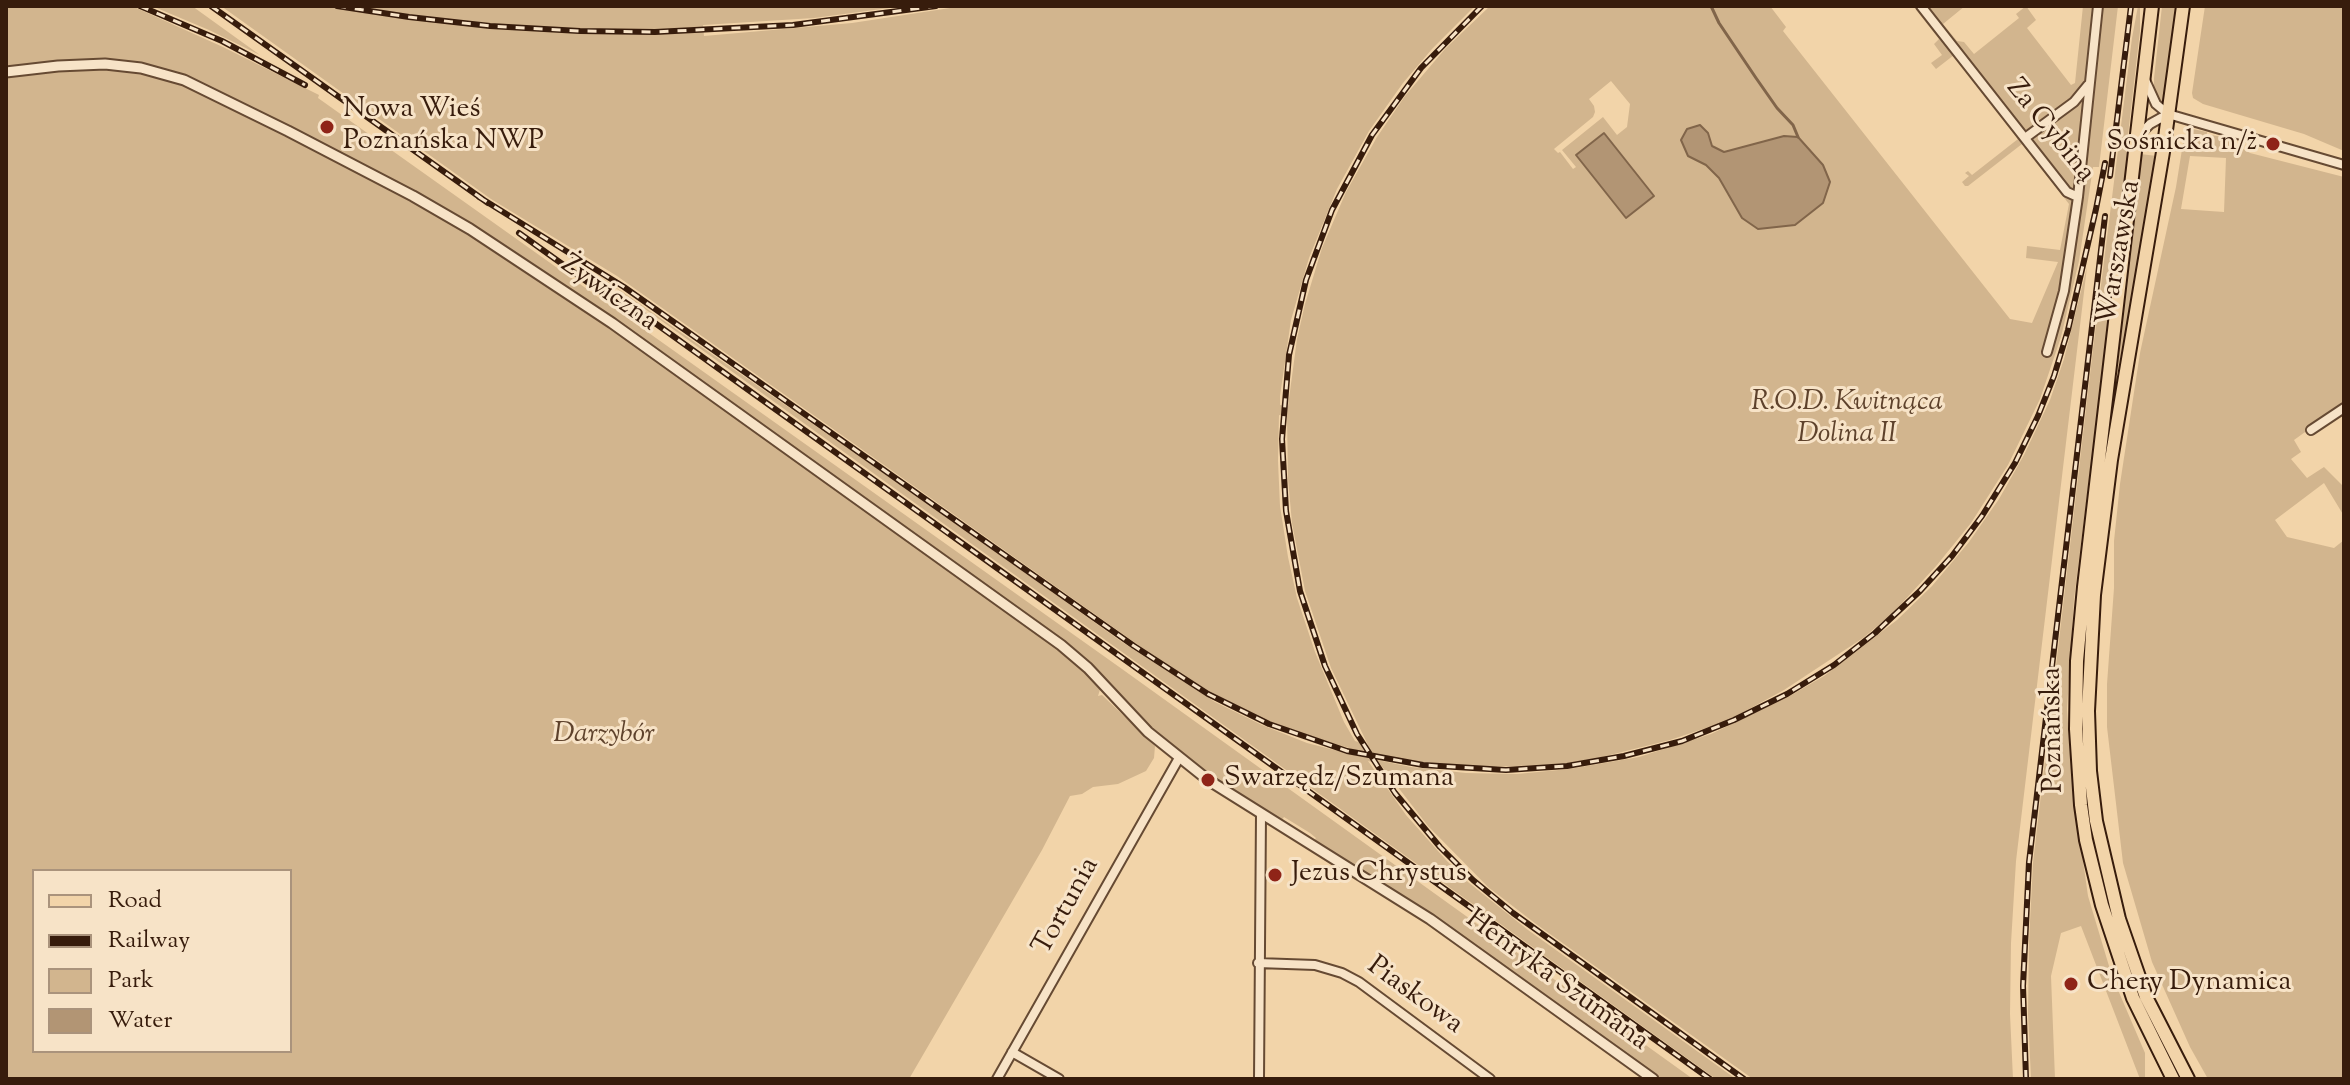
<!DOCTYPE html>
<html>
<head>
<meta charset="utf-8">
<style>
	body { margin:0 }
	#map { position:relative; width:2350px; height:1085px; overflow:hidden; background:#f2d4a9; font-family:"Sorts Mill Goudy",serif }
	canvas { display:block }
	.frame { position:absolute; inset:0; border:8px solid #371c0c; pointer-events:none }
	.legend { position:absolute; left:32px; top:869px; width:260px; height:184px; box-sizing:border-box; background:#f7e3c7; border:2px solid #aa937c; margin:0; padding:10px 14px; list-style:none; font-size:24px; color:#371c0c }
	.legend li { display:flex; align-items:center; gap:16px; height:40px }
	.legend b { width:40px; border:2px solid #aa937c }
</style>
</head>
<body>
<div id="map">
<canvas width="2350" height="1085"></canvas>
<div class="frame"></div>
<ul class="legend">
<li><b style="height:10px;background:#f2d4a9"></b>Road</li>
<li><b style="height:10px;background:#371c0c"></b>Railway</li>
<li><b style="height:22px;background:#d2b58e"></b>Park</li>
<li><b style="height:22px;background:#b29574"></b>Water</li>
</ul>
</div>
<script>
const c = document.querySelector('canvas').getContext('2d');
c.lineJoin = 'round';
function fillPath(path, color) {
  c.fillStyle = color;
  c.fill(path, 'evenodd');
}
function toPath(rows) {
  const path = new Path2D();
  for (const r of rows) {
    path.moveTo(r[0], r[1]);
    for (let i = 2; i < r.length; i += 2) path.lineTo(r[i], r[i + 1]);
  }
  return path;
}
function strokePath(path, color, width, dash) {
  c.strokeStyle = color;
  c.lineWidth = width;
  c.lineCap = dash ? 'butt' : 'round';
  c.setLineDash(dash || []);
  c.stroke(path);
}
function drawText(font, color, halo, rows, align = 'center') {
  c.font = font + ' "Sorts Mill Goudy",serif';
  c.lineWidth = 6;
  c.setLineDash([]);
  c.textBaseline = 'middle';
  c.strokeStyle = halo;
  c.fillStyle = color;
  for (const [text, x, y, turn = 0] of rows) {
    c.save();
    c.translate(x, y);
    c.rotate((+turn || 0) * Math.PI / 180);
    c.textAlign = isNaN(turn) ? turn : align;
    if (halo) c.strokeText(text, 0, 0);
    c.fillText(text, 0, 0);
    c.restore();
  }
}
const green = toPath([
	[6,6,132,6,223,47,319,95,318,98,1122,669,1693,1079,1661,1079,1462,935,1314,841,1316,838,1310,833,1284,817,1281,821,1193,763,1150,727,1087,661,1061,639,579,296,442,207,302,134,470,229,1048,635,1102,683,1098,696,1102,695,1155,746,1154,758,1146,771,1118,784,1093,787,1082,794,1070,796,1042,850,909,1079,6,1079],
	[34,871,290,871,290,1051,34,1051],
	[152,6,192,6,260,55,209,30],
	[221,6,904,6,814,18,703,25,704,36,852,23,963,6,1475,6,1432,49,1403,83,1369,131,1337,189,1309,258,1291,320,1280,396,1280,405,1288,406,1297,339,1305,304,1322,248,1346,192,1377,137,1405,96,1445,49,1490,6,1770,6,1786,27,1783,31,2010,319,2032,323,2058,262,2026,258,2027,246,2060,250,2069,204,2022,144,1968,186,1965,186,1962,182,1969,176,1965,173,1968,171,1972,175,2018,139,1954,55,1936,69,1931,63,1942,55,1934,44,1939,39,1913,6,1965,6,1943,24,1957,41,1964,42,1974,54,2019,18,2016,14,2026,6,2036,20,2027,28,2071,85,2075,83,2083,6,2118,6,2099,167,2093,167,2079,261,2061,337,2040,399,2008,465,1971,523,1937,565,1892,614,1863,638,1784,690,1727,721,1670,740,1602,757,1568,763,1517,766,1466,766,1411,761,1359,751,1309,736,1263,719,1217,696,1168,666,617,276,491,199],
	[1611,81,1630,104,1627,127,1617,135,1603,117,1562,150,1576,167,1573,169,1560,152,1558,153,1554,149,1593,117,1595,112,1594,106,1589,99],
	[1708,133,1712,146,1724,152,1784,136,1742,218,1719,178,1706,164],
	[1279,415,1287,417,1288,479,1292,523,1305,591,1331,668,1368,745,1355,741,1344,722,1315,652,1297,598,1288,557,1280,506,1278,461],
	[2138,6,2140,6,2140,31,2126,152,2130,153,2074,599,2067,709,2072,783,2088,896,2112,976,2145,1053,2145,1079,2140,1079,2081,926,2061,933,2051,976,2055,1079,2031,1079,2028,1014,2029,941,2033,863,2093,349,2132,38],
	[2162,6,2178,6,2163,107,2154,88,2154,78],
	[2205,6,2344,6,2344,151,2304,134,2203,104,2193,98,2192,93],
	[2193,129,2207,132,2205,152,2210,152,2211,135,2223,137,2250,153,2344,177,2344,404,2294,440,2301,452,2291,459,2307,478,2324,467,2344,487,2344,516,2324,483,2275,520,2287,537,2334,548,2344,540,2344,1079,2208,1079,2190,1047,2152,962,2123,863,2107,727,2107,684,2114,588,2114,541,2120,484,2140,353,2176,187,2184,137,2187,132],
	[2190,156,2226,158,2224,212,2181,209],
	[2140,154,2157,156,2118,372,2115,371],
	[2087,267,2016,861,2011,943,2010,1014,2013,1079,1753,1079,1536,924,1488,887,1428,826,1380,764,1368,761,1406,815,1446,860,1468,882,1528,930,1736,1079,1716,1079,588,268,954,522,1122,642,1215,702,1262,725,1307,743,1358,756,1411,767,1466,773,1517,774,1569,769,1639,757,1711,734,1788,697,1824,676,1897,620,1932,586,1969,542,1999,499,2024,455,2050,400,2064,359]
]);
const water = toPath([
	[1700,125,1708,133,1712,146,1724,152,1784,136,1798,137,1823,165,1830,182,1823,203,1795,225,1758,229,1742,218,1719,178,1706,165,1688,156,1681,140,1687,129,1700,125],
	[1604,133,1654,196,1626,218,1576,155,1604,133]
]);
const stream = toPath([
	[1711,6,1719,23,1756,78,1777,108,1793,125,1798,137]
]);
const minor = toPath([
	[1921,6,2067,192,2078,197],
	[2145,80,2156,104,2168,114,2344,165],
	[2137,137,2150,124,2168,114],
	[2025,138,2074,102,2088,85],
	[2047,352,2064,291,2078,197,2098,6],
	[2311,430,2344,408],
	[1258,963,1315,965,1342,973,1359,982,1490,1079],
	[1012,1052,1059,1079],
	[997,1079,1179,758],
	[1259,1079,1261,814]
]);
const tertiary = toPath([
	[6,72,58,66,105,64,141,68,184,80,288,131,413,196,470,229,612,323,1061,645,1088,668,1148,732,1208,780,1430,919,1653,1079]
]);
const primary = toPath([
	[2152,6,2084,587,2077,661,2076,729,2081,805,2086,840,2102,905,2133,998,2173,1079],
	[2183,6,2163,152,2111,460,2094,595,2088,711,2090,771,2096,821,2119,919,2146,997,2188,1079]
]);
const rail = toPath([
	[140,6,222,41,305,85],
	[211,6,488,203],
	[337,6,409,17,490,26,580,31,655,32,793,25,936,6],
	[1482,6,1421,68,1372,135,1332,210,1306,280,1289,355,1282,439,1286,511,1300,591,1325,666,1357,734,1395,793,1440,847,1473,880,1513,913,1744,1079],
	[2110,176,2131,6],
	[479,197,624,287,1134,646,1208,694,1269,724,1347,751,1423,765,1506,770,1567,766,1624,756,1682,741,1734,720,1787,694,1834,665,1875,633,1920,591,1952,556,1982,516,2015,463,2038,416,2054,376,2068,330,2096,209,2105,163],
	[519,233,639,319],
	[634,308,1710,1079],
	[2026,1079,2023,986,2029,862,2105,216]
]);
const markers = [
	[327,127,8,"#8f2418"],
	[2273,144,8,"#8f2418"],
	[1208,780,8,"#8f2418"],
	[1275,875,8,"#8f2418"],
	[2071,984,8,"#8f2418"]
];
const poiNames = [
	["Nowa Wieś",343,111],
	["Poznańska NWP",343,143],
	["Sośnicka n/ż",2257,144,"right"],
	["Swarzędz/Szumana",1224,780],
	["Jezus Chrystus",1291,875],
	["Chery Dynamica",2087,984]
];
const streetNames = [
	["Za Cybiną",2049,132,51],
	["Warszawska",2121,253,-80],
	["Żywiczna",608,295,35],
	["Poznańska",2055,730,-91],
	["Tortunia",1068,907,-61],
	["Henryka Szumana",1556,982,36],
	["Piaskowa",1414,997,36]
];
const parkNames = [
	["R.O.D. Kwitnąca",1847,404],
	["Dolina II",1847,436],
	["Darzybór",604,736]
];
fillPath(green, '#d2b58e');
fillPath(water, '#b29574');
strokePath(water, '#81654a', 2);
strokePath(stream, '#81654a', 3);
strokePath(minor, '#664a33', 12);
strokePath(tertiary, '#664a33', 13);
strokePath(primary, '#371c0c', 16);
strokePath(minor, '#f7e3c7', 8);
strokePath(tertiary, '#f7e3c7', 9);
strokePath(primary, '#f2d4a9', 12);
strokePath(rail, '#371c0c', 6);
strokePath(rail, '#f7e3c7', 3, [9]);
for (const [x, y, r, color] of markers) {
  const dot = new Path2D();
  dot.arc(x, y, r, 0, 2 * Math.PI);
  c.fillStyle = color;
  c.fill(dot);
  strokePath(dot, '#f7e3c7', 3);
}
drawText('28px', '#371c0c', '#f7e3c7', poiNames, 'left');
drawText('28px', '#371c0c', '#f7e3c7', streetNames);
drawText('italic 28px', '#5e422c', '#f7e3c7', parkNames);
</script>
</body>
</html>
